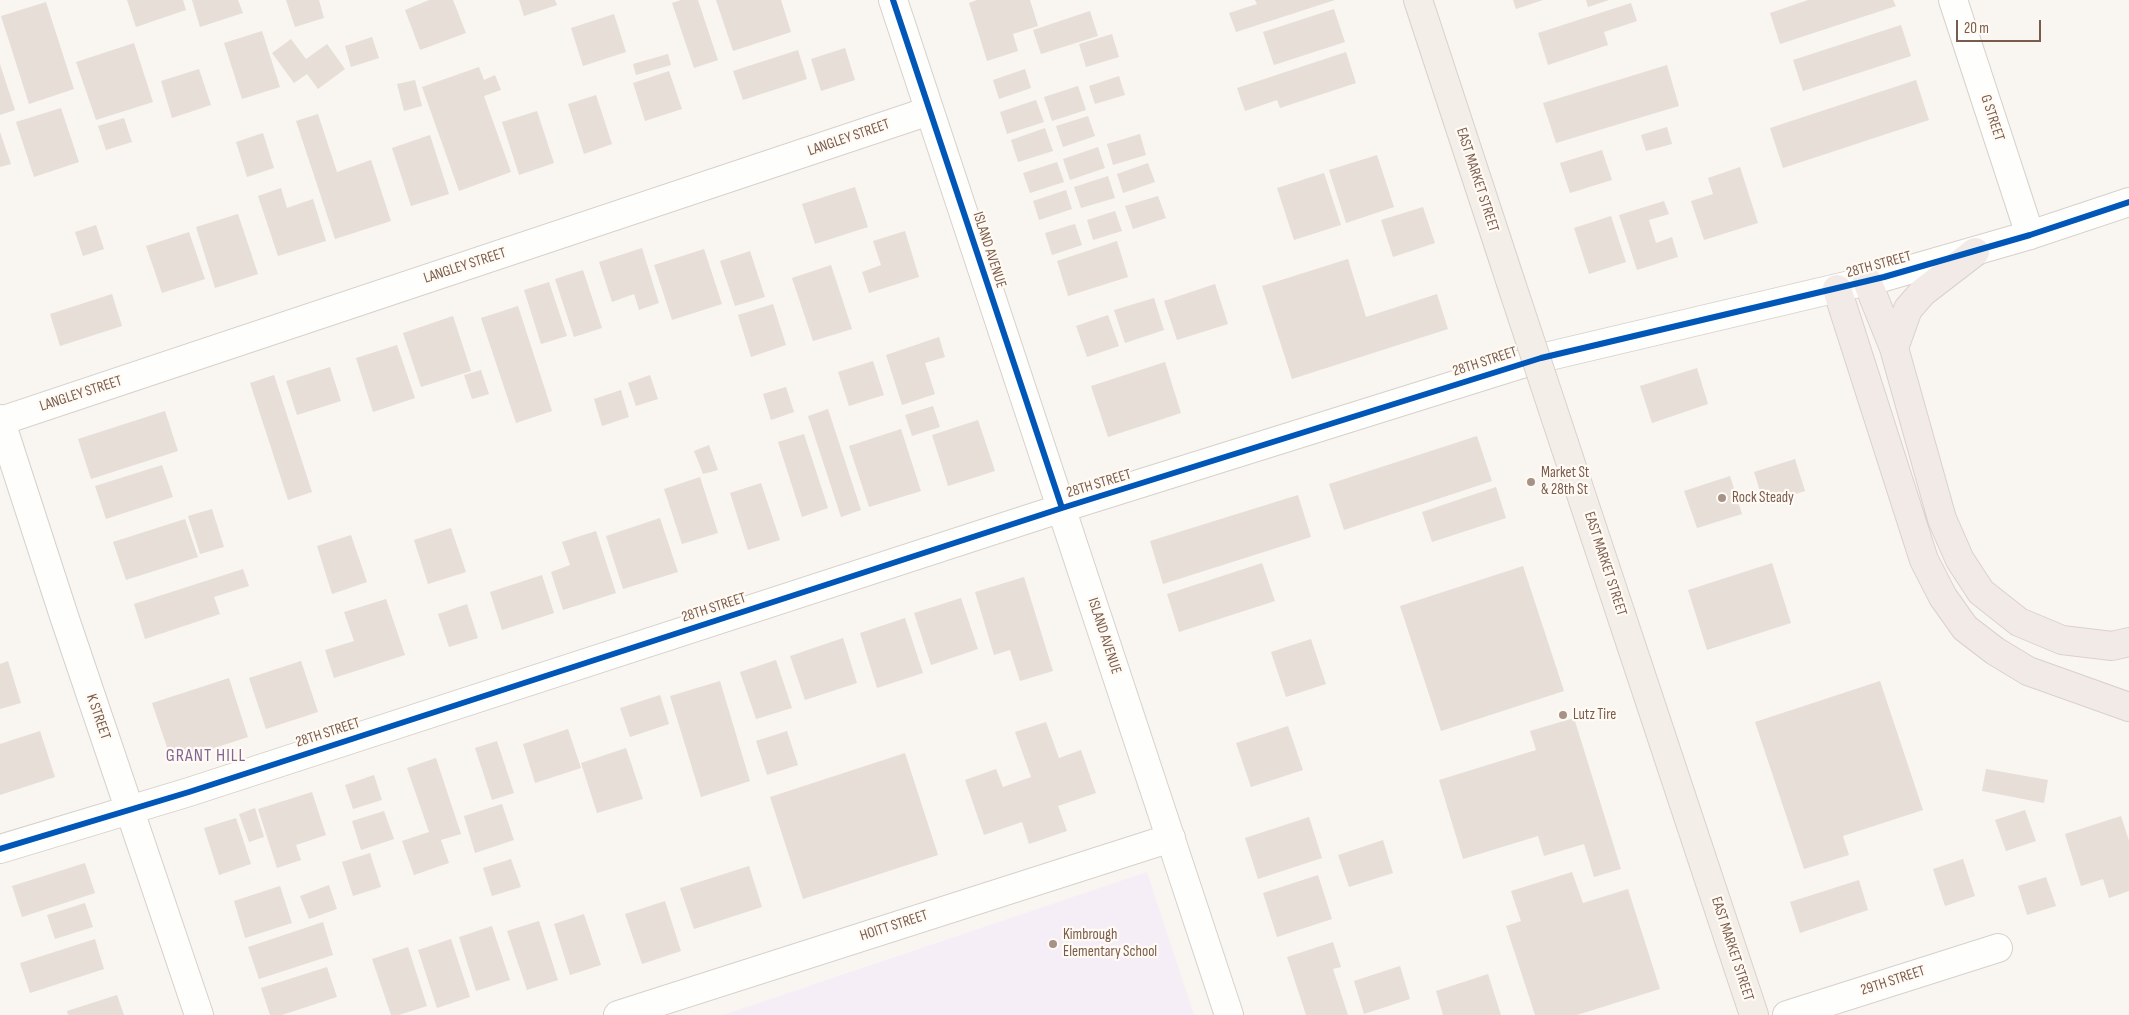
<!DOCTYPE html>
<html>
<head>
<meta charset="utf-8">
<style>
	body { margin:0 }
	#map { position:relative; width:2129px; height:1015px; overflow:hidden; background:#f9f5f0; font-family:"Sofia Sans Condensed",sans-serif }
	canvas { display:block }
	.scale { position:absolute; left:1956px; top:20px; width:85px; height:22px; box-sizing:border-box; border:2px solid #7a5c4d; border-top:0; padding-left:6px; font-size:15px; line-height:18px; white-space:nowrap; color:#7a5c4d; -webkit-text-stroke:4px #fffaf3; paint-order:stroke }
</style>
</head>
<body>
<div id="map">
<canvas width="2129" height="1015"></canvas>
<div class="scale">20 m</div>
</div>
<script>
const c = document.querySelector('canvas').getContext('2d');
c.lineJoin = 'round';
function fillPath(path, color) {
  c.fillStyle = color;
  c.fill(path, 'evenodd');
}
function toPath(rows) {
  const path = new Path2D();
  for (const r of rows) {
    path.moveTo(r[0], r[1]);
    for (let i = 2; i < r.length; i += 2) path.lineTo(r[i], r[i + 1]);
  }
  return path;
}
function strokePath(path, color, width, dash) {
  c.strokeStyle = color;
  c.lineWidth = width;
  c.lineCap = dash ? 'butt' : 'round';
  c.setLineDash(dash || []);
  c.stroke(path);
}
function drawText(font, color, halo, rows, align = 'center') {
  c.font = font + ' "Sofia Sans Condensed",sans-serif';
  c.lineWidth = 4.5;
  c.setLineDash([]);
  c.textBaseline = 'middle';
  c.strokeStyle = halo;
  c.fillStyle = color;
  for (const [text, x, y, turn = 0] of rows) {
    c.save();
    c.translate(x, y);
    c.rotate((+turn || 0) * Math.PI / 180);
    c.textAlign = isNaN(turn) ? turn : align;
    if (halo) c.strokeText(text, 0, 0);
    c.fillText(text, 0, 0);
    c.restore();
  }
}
const education = toPath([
	[1147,872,1194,1015,723,1015]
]);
const building = toPath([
	[127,0,183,0,186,10,136,27],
	[192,0,238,0,243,13,200,27],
	[286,0,319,0,324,18,295,27],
	[429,0,453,0,466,33,420,50,405,10],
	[519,0,555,0,557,5,524,16],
	[681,0,698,0,718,60,694,68,672,3],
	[716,0,781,0,791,32,733,51],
	[977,0,1030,0,1038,26,1013,34,1018,51,987,61,969,3],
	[1255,0,1335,0,1236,32,1229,13,1257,4],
	[1513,0,1543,0,1516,9],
	[1586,0,1609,0,1588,7],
	[1808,0,1893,0,1896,6,1780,44,1770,13],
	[46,2,74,89,29,104,1,16],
	[1631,3,1637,21,1604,32,1608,45,1548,65,1538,33],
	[1334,9,1345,42,1274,65,1263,32],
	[1090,11,1098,36,1041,54,1033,30],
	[614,14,626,52,583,66,571,28],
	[1901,25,1911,56,1803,91,1793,60],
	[262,31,280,87,242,99,224,43],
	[1112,34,1119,57,1086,67,1079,44],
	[372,37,379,58,351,67,345,46],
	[291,39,306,59,327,44,345,69,318,89,307,74,294,83,272,53],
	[134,43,153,102,96,120,76,62],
	[845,48,855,80,821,91,811,59],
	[798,50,807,79,743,100,733,71],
	[1346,52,1356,83,1280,108,1277,100,1245,111,1237,88],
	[668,54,671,65,636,75,633,64],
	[0,64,15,110,0,115],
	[1667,65,1679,106,1556,143,1543,103],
	[479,67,484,80,495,75,501,90,484,96,511,172,459,191,422,87],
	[199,69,211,105,172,118,161,81],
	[1025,69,1031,88,999,99,993,80],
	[669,71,682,109,645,121,633,83],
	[1119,76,1125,95,1095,104,1089,86],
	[415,80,422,106,404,111,397,84],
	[1916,80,1929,120,1783,168,1770,128],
	[1078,86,1086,110,1052,121,1044,97],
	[596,95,612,144,584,154,568,104],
	[1036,100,1044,122,1007,134,1000,112],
	[61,108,79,162,34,177,16,122],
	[537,111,554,163,519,175,502,122],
	[318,114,337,172,371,160,391,221,335,239,296,121],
	[1088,116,1095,136,1063,147,1056,126],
	[124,118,132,142,106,150,98,126],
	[1667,127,1672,144,1646,151,1641,135],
	[1045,128,1053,151,1018,162,1011,140],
	[0,132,11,164,0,167],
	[263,133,274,168,247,177,236,142],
	[1140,134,1146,155,1113,165,1107,144],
	[430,135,449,194,411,206,392,148],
	[1098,147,1105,168,1070,180,1063,159],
	[1602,150,1612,180,1570,193,1560,163],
	[1377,155,1394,207,1346,223,1329,170],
	[1057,162,1064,182,1030,193,1023,173],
	[1148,163,1155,182,1123,193,1117,174],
	[1740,167,1758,223,1704,240,1691,201,1713,194,1708,178],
	[1324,173,1341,225,1294,240,1277,188],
	[1108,176,1115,198,1081,208,1074,187],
	[855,187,868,227,815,244,802,204],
	[281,188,287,208,313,199,326,241,278,256,258,196],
	[1066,190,1072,209,1039,220,1033,201],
	[1158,196,1166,218,1133,229,1125,206],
	[1664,201,1669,214,1649,220,1656,243,1672,237,1678,257,1637,270,1619,215],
	[1423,207,1435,243,1393,257,1381,220],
	[1115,211,1122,231,1093,240,1087,220],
	[238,214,258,274,215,288,196,227],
	[1611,216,1626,262,1589,274,1574,228],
	[1075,224,1082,245,1052,255,1045,233],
	[96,225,104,249,83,256,75,232],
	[905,231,919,277,869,293,862,272,881,265,873,241],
	[189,232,205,279,162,293,146,246],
	[1117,241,1128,277,1068,296,1057,261],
	[642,248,659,303,639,310,634,294,612,302,599,262],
	[704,249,722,304,672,320,654,265],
	[750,251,765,297,735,306,720,261],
	[1348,259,1366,317,1437,294,1448,329,1292,379,1262,286],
	[831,265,852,329,813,341,792,278],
	[583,270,602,328,574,337,555,279],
	[549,282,567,336,541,344,524,290],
	[1215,284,1228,324,1177,340,1164,301],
	[112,294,122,326,60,346,50,314],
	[1154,298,1164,330,1125,343,1114,310],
	[773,304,786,345,751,357,738,315],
	[518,306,552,411,516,423,481,318],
	[1108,315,1119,346,1087,357,1076,326],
	[453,316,471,371,421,387,403,333],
	[939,337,945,357,925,363,935,394,902,405,886,355],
	[397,345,415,398,373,412,356,358],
	[873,361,884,395,849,406,838,372],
	[1165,362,1181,413,1108,437,1091,386],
	[330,367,341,401,297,415,286,381],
	[1697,368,1708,404,1652,423,1640,386],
	[481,370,489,394,472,399,464,375],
	[274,375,312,492,288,500,250,383],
	[650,375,658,399,636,406,628,383],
	[786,387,794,412,771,420,763,394],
	[621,390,629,417,602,426,594,399],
	[933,406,940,427,912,436,905,415],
	[828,409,861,510,841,517,808,416],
	[165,411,178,451,91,479,78,439],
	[978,420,995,471,948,486,932,435],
	[901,429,921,491,869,507,849,446],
	[804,434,828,508,802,517,778,442],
	[1477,436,1492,481,1344,530,1329,484],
	[709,445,718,470,703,474,694,451],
	[1795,459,1805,491,1764,504,1754,472],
	[162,465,173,497,106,519,95,486],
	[1730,476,1742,514,1697,528,1684,491],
	[700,477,718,533,682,544,664,489],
	[761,483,780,540,748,550,730,493],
	[1496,487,1506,518,1432,542,1422,512],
	[1298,495,1311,537,1163,584,1150,541],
	[212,509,224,547,200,554,188,516],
	[660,518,678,572,623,589,606,536],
	[185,519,198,557,126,580,113,542],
	[451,528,466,572,428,584,414,540],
	[596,531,616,593,563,610,551,572,570,565,562,542],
	[351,535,367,582,332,594,317,546],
	[1262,563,1275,601,1179,632,1167,594],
	[1772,563,1791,623,1707,650,1688,590],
	[1523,566,1564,691,1441,731,1400,606],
	[243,569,249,586,214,597,220,614,145,639,134,604],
	[542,575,554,613,502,630,490,592],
	[1024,577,1053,671,1020,681,1010,650,994,655,975,592],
	[961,598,978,649,931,665,914,613],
	[386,599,405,655,334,678,325,650,354,641,344,612],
	[467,604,478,638,449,647,438,614],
	[905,618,923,673,877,688,860,633],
	[843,638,857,683,805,700,790,656],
	[1311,639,1326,684,1286,697,1271,652],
	[776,660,792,708,756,719,740,672],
	[8,661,21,703,0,709,0,664],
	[301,661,318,712,266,729,249,678],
	[229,678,248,737,172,762,152,703],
	[720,681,750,781,701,797,670,696],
	[1880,681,1923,810,1843,836,1849,855,1804,869,1755,722],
	[660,695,669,724,630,737,620,708],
	[1574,718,1621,869,1594,877,1584,844,1544,856,1538,836,1463,859,1439,780,1536,750,1530,731],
	[1046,722,1059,758,1081,750,1096,793,1058,806,1067,831,1029,844,1022,822,984,835,965,780,996,769,1003,787,1031,777,1015,732],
	[1288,726,1303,770,1251,787,1236,743],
	[568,729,581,768,535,783,523,744],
	[40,731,55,777,0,795,0,744],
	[787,731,798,765,767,775,756,741],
	[497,741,514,793,492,800,475,748],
	[626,748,643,799,597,813,581,763],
	[905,753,938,855,803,899,770,797],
	[436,758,461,834,441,840,449,863,414,875,402,841,429,832,407,768],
	[1986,769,2048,780,2044,803,1982,791],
	[374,775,382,800,353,809,345,785],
	[312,792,326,835,296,845,301,860,277,868,258,809],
	[502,804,514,840,475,853,464,816],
	[255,808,264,837,249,842,239,814],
	[2025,810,2036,841,2006,851,1995,820],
	[384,811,394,839,361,850,352,821],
	[2121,816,2129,841,2129,891,2109,898,2103,879,2081,886,2065,834],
	[1309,817,1322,858,1258,879,1245,838],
	[236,818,251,864,219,875,204,828],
	[1383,840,1393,873,1349,887,1338,855],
	[370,853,381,887,353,896,342,862],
	[511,859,521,887,492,896,483,868],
	[1963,859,1975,896,1945,906,1933,869],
	[85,863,95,893,22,917,12,886],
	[749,866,762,907,694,929,680,888],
	[1572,872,1583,903,1628,889,1660,989,1577,1015,1535,1015,1506,926,1521,921,1511,891],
	[1318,875,1332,919,1277,937,1263,893],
	[2046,877,2056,906,2027,915,2018,886],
	[1859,880,1868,910,1800,933,1790,902],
	[329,885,337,909,309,919,300,896],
	[280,886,292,923,245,938,234,901],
	[665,901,681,951,642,964,625,914],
	[85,903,93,927,55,939,47,915],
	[584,914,601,965,570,975,554,924],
	[539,921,558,980,527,990,507,931],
	[323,922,333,955,259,979,248,947],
	[492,926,510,980,476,991,459,937],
	[95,939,104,969,30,993,20,963],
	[451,939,470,997,437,1008,418,950],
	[1333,942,1341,967,1333,969,1348,1015,1306,1015,1287,957],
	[408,947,427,1006,399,1015,391,1015,372,959],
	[1400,966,1410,999,1364,1014,1354,981],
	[327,967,337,997,282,1015,270,1015,261,988],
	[1488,974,1501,1015,1443,1015,1436,991],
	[117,995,124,1015,68,1015,67,1011]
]);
const minor = toPath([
	[1953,0,2030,235],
	[1,421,929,111],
	[618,1015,1171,838],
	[1787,1015,1998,948]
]);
const tertiary = toPath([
	[893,0,1229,1015],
	[0,419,64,616,199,1015],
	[0,849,189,792,1062,508,1541,358,1884,277,2030,235,2129,202]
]);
const primary = toPath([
	[1418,0,1510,280],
	[1565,446,1754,1015]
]);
const motorway = toPath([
	[1867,281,1894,348,1942,519,1960,560,1981,592,2019,622,2062,640,2112,646,2129,642],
	[1837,289,1924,560,1943,597,1965,628,1995,651,2028,671,2129,707],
	[1894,348,1908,309,1923,292,1975,252]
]);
const primaryBridge = toPath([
	[1510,280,1565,446]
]);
const cycleway = toPath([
	[893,0,1062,508],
	[0,849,189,792,1062,508,1541,358,1884,277,2030,235,2129,202]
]);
const markers = [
	[1531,482,5,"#a69286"],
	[1722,498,5,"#a69286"],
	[1563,715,5,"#a69286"],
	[1053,944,5,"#a69286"]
];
const streetNames = [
	["G STREET",1992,118,72],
	["LANGLEY STREET",849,138,-19],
	["EAST MARKET STREET",1477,180,72],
	["ISLAND AVENUE",989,250,72],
	["28TH STREET",1879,265,-15],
	["LANGLEY STREET",465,266,-18],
	["28TH STREET",1485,362,-18],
	["LANGLEY STREET",81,394,-18],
	["28TH STREET",1099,484,-17],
	["EAST MARKET STREET",1605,564,72],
	["28TH STREET",714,608,-18],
	["ISLAND AVENUE",1104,636,72],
	["K STREET",98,717,71],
	["28TH STREET",328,733,-18],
	["HOITT STREET",894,926,-18],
	["EAST MARKET STREET",1732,949,72],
	["29TH STREET",1893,981,-18]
];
const poiNames = [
	["Market St",1541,473],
	["& 28th St",1541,490],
	["Rock Steady",1732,498],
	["Lutz Tire",1573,715],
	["Kimbrough",1063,935],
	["Elementary School",1063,952]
];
const quarterNames = [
	["GRANT HILL",206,756]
];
fillPath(education, '#f6eef6');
fillPath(building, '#e6ded7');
strokePath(minor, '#d7d1cb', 30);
strokePath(tertiary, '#d7d1cb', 30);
strokePath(primary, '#dad1cc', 30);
strokePath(motorway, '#dad1cc', 30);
strokePath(minor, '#fefefd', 28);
strokePath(tertiary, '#fefefd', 28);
strokePath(primary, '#f3eee8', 28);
strokePath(motorway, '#f2eae7', 28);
strokePath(primaryBridge, '#dad1cc', 30, []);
strokePath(primaryBridge, '#f3eee8', 28);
strokePath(cycleway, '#0057b8', 6);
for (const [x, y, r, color] of markers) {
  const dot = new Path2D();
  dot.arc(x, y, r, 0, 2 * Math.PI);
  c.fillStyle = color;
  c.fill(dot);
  strokePath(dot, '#fffaf3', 2);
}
drawText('15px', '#7a5c4d', '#fffaf3', streetNames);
drawText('15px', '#7a5c4d', '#fffaf3', poiNames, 'left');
c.letterSpacing = '1px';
drawText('18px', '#846695', '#fffaf3', quarterNames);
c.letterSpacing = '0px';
</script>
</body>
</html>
